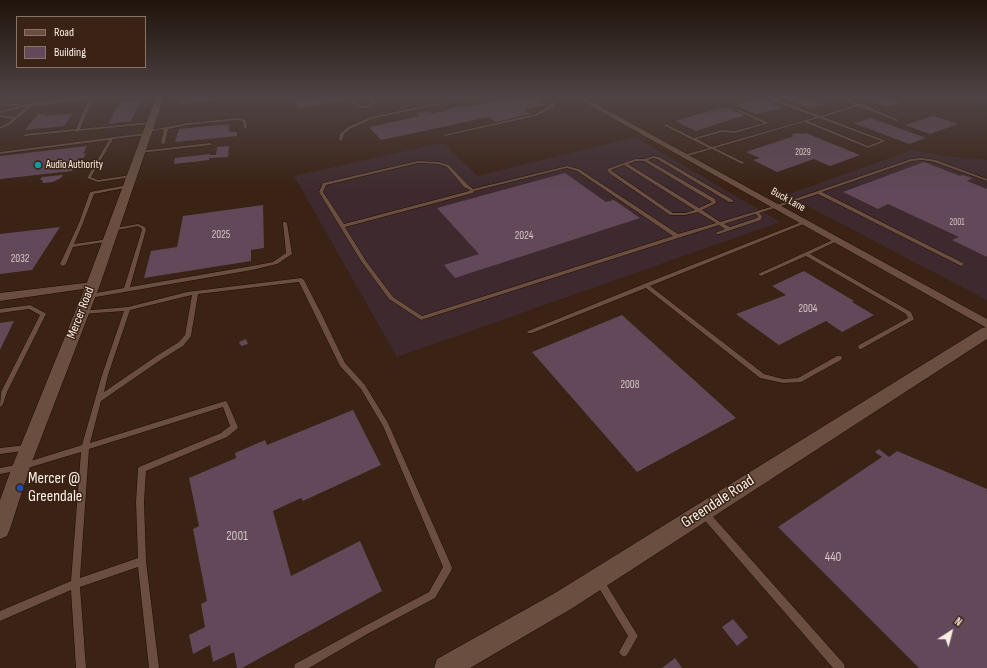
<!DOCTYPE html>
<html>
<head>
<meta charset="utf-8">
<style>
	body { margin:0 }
	#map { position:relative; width:987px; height:668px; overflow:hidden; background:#3a2214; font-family:"Sofia Sans Condensed",sans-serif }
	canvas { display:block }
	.legend { position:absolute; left:16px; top:16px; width:130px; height:52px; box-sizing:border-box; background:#3a2214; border:1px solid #887469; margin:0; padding:5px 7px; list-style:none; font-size:12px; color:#fdf0e8 }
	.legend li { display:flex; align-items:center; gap:8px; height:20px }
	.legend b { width:20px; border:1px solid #887469 }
	.north { position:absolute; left:931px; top:612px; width:40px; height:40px; -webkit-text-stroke:3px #3a2214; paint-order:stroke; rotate:36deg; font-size:11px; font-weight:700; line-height:16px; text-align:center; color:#fdf0e8 }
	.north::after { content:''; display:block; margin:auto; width:14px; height:18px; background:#fdf0e8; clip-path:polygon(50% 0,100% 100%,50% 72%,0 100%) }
</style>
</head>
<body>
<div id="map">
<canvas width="987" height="668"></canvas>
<ul class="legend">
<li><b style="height:5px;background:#6a4f40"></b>Road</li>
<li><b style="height:11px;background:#624859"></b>Building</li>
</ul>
<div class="north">N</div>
</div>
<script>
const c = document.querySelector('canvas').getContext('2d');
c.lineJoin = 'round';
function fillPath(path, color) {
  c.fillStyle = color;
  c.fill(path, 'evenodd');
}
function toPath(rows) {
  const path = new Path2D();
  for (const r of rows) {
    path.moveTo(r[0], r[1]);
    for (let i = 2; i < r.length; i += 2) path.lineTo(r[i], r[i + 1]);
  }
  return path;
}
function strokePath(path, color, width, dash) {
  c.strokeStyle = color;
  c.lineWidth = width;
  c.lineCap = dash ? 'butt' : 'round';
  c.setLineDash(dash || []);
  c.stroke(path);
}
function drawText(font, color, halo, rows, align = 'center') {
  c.font = font + ' "Sofia Sans Condensed",sans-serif';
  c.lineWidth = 3;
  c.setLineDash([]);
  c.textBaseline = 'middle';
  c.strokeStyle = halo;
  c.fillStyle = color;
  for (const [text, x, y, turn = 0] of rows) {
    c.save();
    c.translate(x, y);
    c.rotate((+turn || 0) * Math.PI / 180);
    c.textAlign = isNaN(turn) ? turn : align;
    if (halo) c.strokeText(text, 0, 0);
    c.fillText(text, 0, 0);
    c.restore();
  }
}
const industrial = toPath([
	[635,137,780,222,397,357,294,176,442,143,478,176],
	[912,150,944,156,987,160,987,300,786,195]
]);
const stream = toPath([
	[965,97,987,105]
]);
const building = toPath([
	[192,97,213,97,212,99,190,101],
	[321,97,342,97,345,100,300,108,295,101],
	[515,97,532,97,546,105,524,110,531,114,496,122,489,117,381,140,369,127,420,116,417,113,429,111,432,114,450,110,448,109,466,105,467,107],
	[787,97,804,97,824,105,810,108,782,98],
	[859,97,887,97,902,102,886,107],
	[759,98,784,108,756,114,734,105],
	[141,100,131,121,108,124,120,102],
	[724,107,745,115,696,131,675,121],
	[47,113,44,116,73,113,64,126,25,130,38,114],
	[933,116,958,124,930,134,905,125],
	[871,118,926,138,909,144,854,123],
	[230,124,229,132,237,132,237,136,175,142,179,129],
	[797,133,801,134,806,133,860,155,830,166,814,159,777,172,753,160,760,158,746,152,794,136,791,135],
	[87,146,83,154,86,153,84,158,79,158,72,171,0,179,0,156],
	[229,146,228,157,209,158,209,160,174,164,175,158,210,154,209,155,216,155,217,147],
	[924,162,960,176,963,175,972,178,967,181,987,189,987,257,952,240,959,237,888,204,878,209,843,192],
	[565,173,606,202,614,200,640,218,455,278,444,265,479,254,437,208],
	[63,175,61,178,53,182,44,183,42,182,43,180,40,180,42,177],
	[263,205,264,248,251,250,251,261,144,278,151,251,177,247,183,216],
	[60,227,32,270,0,274,0,234],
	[804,271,854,301,852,302,874,315,842,332,826,321,779,345,736,314,786,295,772,286],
	[622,315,736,418,637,472,532,352],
	[14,321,12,325,0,350,0,323],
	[246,339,248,344,241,346,239,342],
	[353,410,381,465,303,501,301,498,273,511,291,576,360,541,382,591,242,668,237,668,234,652,213,662,210,645,193,654,189,635,205,627,201,604,207,601,193,529,199,526,189,478,236,458,235,453,265,440,267,445],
	[879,449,889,457,897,451,987,489,987,668,919,668,778,527,882,457,875,452],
	[733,619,748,637,737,646,722,627],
	[675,658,682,668,662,668]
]);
const service = toPath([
	[91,97,93,98,80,129,150,122,152,123,150,124,79,131,77,132,75,131,25,136,23,135,25,134,76,129,89,98,91,97],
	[181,97,185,97,184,102,224,97,217,100,182,104,180,103,181,97],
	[347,97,351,97,357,104,361,106,366,106,372,103,367,97,371,97,376,103,368,108,360,108,355,106,347,97],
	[467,97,473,97,372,119,350,129,344,134,342,141,339,140,340,134,348,127,370,117,467,97],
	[542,97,546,97,555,103,553,107,537,116,445,136,443,135,535,114,551,105,551,103,542,97],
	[580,97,590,97,581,99,580,99,580,97],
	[835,97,840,97,861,104,899,120,896,121,859,106,823,117,886,141,868,148,804,122,715,148,743,162,744,163,742,164,712,149,684,157,684,155,709,148,663,125,666,124,694,138,722,130,735,131,764,123,737,111,736,110,738,109,769,123,735,133,722,132,697,139,712,147,816,117,771,100,771,98,773,98,820,116,856,105,835,97],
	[819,118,881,141,868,146,808,121,819,118],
	[0,103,19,104,21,105,19,106,0,105,0,103],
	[32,103,34,104,33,105,11,124,0,129,0,127,9,122,13,119,0,117,0,115,15,117,27,106,0,113,0,111,32,103],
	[239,118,246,120,247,129,244,128,243,122,239,120,188,125,168,129,165,143,163,144,161,143,164,129,147,132,145,131,188,123,239,118],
	[146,133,147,133,147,135,113,139,91,177,98,180,131,175,132,175,132,177,98,182,87,178,109,140,0,154,0,152,146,133],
	[210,143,212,144,211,145,140,153,138,152,140,151,210,143],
	[653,156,659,157,733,200,733,202,729,202,657,159,653,158,648,160,715,199,716,202,716,203,702,210,720,222,774,206,911,159,922,158,936,160,987,179,987,181,934,162,922,160,912,161,822,192,963,263,964,264,963,265,961,266,818,194,759,213,762,216,761,220,719,234,717,234,715,233,725,229,719,225,421,320,389,299,361,261,319,192,323,183,418,161,439,162,449,165,468,185,473,189,567,166,579,169,678,234,716,223,698,212,685,215,670,215,609,173,607,169,635,159,645,159,653,156],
	[636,161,644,161,712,202,699,208,628,164,636,161],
	[418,163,439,164,447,167,464,187,470,190,469,191,344,224,323,192,326,185,418,163],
	[624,165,695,210,685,213,673,213,612,171,611,170,624,165],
	[567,168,577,171,673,236,422,316,393,297,366,261,345,227,473,193,474,191,567,168],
	[755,214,758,216,757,218,730,227,724,224,755,214],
	[128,185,130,186,130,187,94,194,83,223,74,244,109,239,111,240,111,241,73,247,66,264,63,266,61,265,60,264,79,223,90,192,128,185],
	[804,221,806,221,806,223,650,286,764,374,783,379,798,378,837,356,841,356,842,358,841,360,801,382,783,383,760,378,646,288,532,333,528,333,527,332,528,331,644,284,804,221],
	[283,222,285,222,287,223,292,254,277,264,252,270,90,298,87,296,90,294,124,288,142,230,141,228,138,226,112,231,110,231,110,229,138,224,145,227,146,230,130,287,252,266,273,262,286,253,283,223,283,222],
	[835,239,837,239,839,240,810,254,911,312,914,319,913,320,861,349,859,349,858,347,859,345,908,318,906,314,806,256,763,275,761,276,758,274,835,239],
	[301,278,304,280,321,313,345,363,365,385,388,423,451,565,452,568,451,571,435,598,369,633,309,668,294,668,295,664,363,627,429,592,443,567,383,426,361,389,340,366,299,282,198,294,191,336,183,346,162,359,101,401,90,443,225,401,227,402,228,404,238,427,237,429,227,437,146,471,144,502,146,561,159,668,149,668,138,567,80,587,86,668,76,668,71,590,0,621,0,611,71,581,81,452,21,470,0,474,0,468,21,464,82,445,102,375,124,311,82,314,79,312,80,311,128,307,187,292,301,278],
	[192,295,185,335,179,342,158,355,104,392,108,375,130,310,192,295],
	[223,407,230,426,221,433,139,467,138,469,136,502,138,558,80,578,89,449,223,407],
	[30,305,45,313,46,314,7,392,3,404,2,406,0,407,1,392,40,315,29,309,0,313,0,309,30,305],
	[27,445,30,446,31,448,30,450,0,454,0,448,27,445],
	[704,509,707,510,844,664,845,668,833,668,701,516,700,513,701,510,704,509],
	[600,578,603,579,638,636,627,655,624,657,621,655,619,652,628,636,597,585,596,582,597,579,600,578]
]);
const minor = toPath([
	[81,97,101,97,98,99,32,106,29,104,32,102,81,97],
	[575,97,583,97,987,319,987,328,575,97],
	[93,282,97,283,98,285,97,287,0,301,0,293,93,282]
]);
const tertiary = toPath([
	[156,97,164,97,100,285,30,467,10,529,7,536,0,539,0,500,12,467,86,285,156,97],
	[987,327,987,339,571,609,470,668,434,668,437,659,555,593,982,328,987,327]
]);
const markers = [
	[38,165,4,"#0f9aa8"],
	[20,488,4,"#1a4fb4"]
];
const farNumbernames = [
	["2029",803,153],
	["2001",957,223]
];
const farPoinames = [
	["Audio Authority",46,165]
];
const farStreetnames = [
	["Buck Lane",788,200,29]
];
const numberNames = [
	["2025",221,235],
	["2024",524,236],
	["2032",20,259],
	["2004",808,309],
	["2008",630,385]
];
const streetNames = [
	["Mercer Road",81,313,-69]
];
const nearNumbernames = [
	["2001",237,537],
	["440",833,558]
];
const nearPoinames = [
	["Mercer @",28,479],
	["Greendale",28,497]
];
const nearStreetnames = [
	["Greendale Road",718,502,-33]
];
fillPath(industrial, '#3e2a2e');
strokePath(stream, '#0a1c1e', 2.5);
fillPath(building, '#624859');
strokePath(service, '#200b01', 1);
strokePath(minor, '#200b01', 1);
strokePath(tertiary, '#200b01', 1);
fillPath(service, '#6a4f40');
fillPath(minor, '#6a4f40');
fillPath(tertiary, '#6a4f40');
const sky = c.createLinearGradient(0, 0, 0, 190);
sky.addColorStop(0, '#20130b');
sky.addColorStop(0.51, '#4f4445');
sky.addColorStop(1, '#4f444500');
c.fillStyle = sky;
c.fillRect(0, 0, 987, 190);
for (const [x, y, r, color] of markers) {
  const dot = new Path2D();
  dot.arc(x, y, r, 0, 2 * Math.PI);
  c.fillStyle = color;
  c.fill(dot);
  strokePath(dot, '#3a2214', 1.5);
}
drawText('9px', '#d6c6c4', null, farNumbernames);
drawText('11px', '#fdf0e8', '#3a2214', farPoinames, 'left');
drawText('11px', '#fdf0e8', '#3a2214', farStreetnames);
drawText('11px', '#d6c6c4', null, numberNames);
drawText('13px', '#fdf0e8', '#3a2214', streetNames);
drawText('13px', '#d6c6c4', null, nearNumbernames);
drawText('16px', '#fdf0e8', '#3a2214', nearPoinames, 'left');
drawText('16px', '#fdf0e8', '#3a2214', nearStreetnames);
</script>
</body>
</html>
